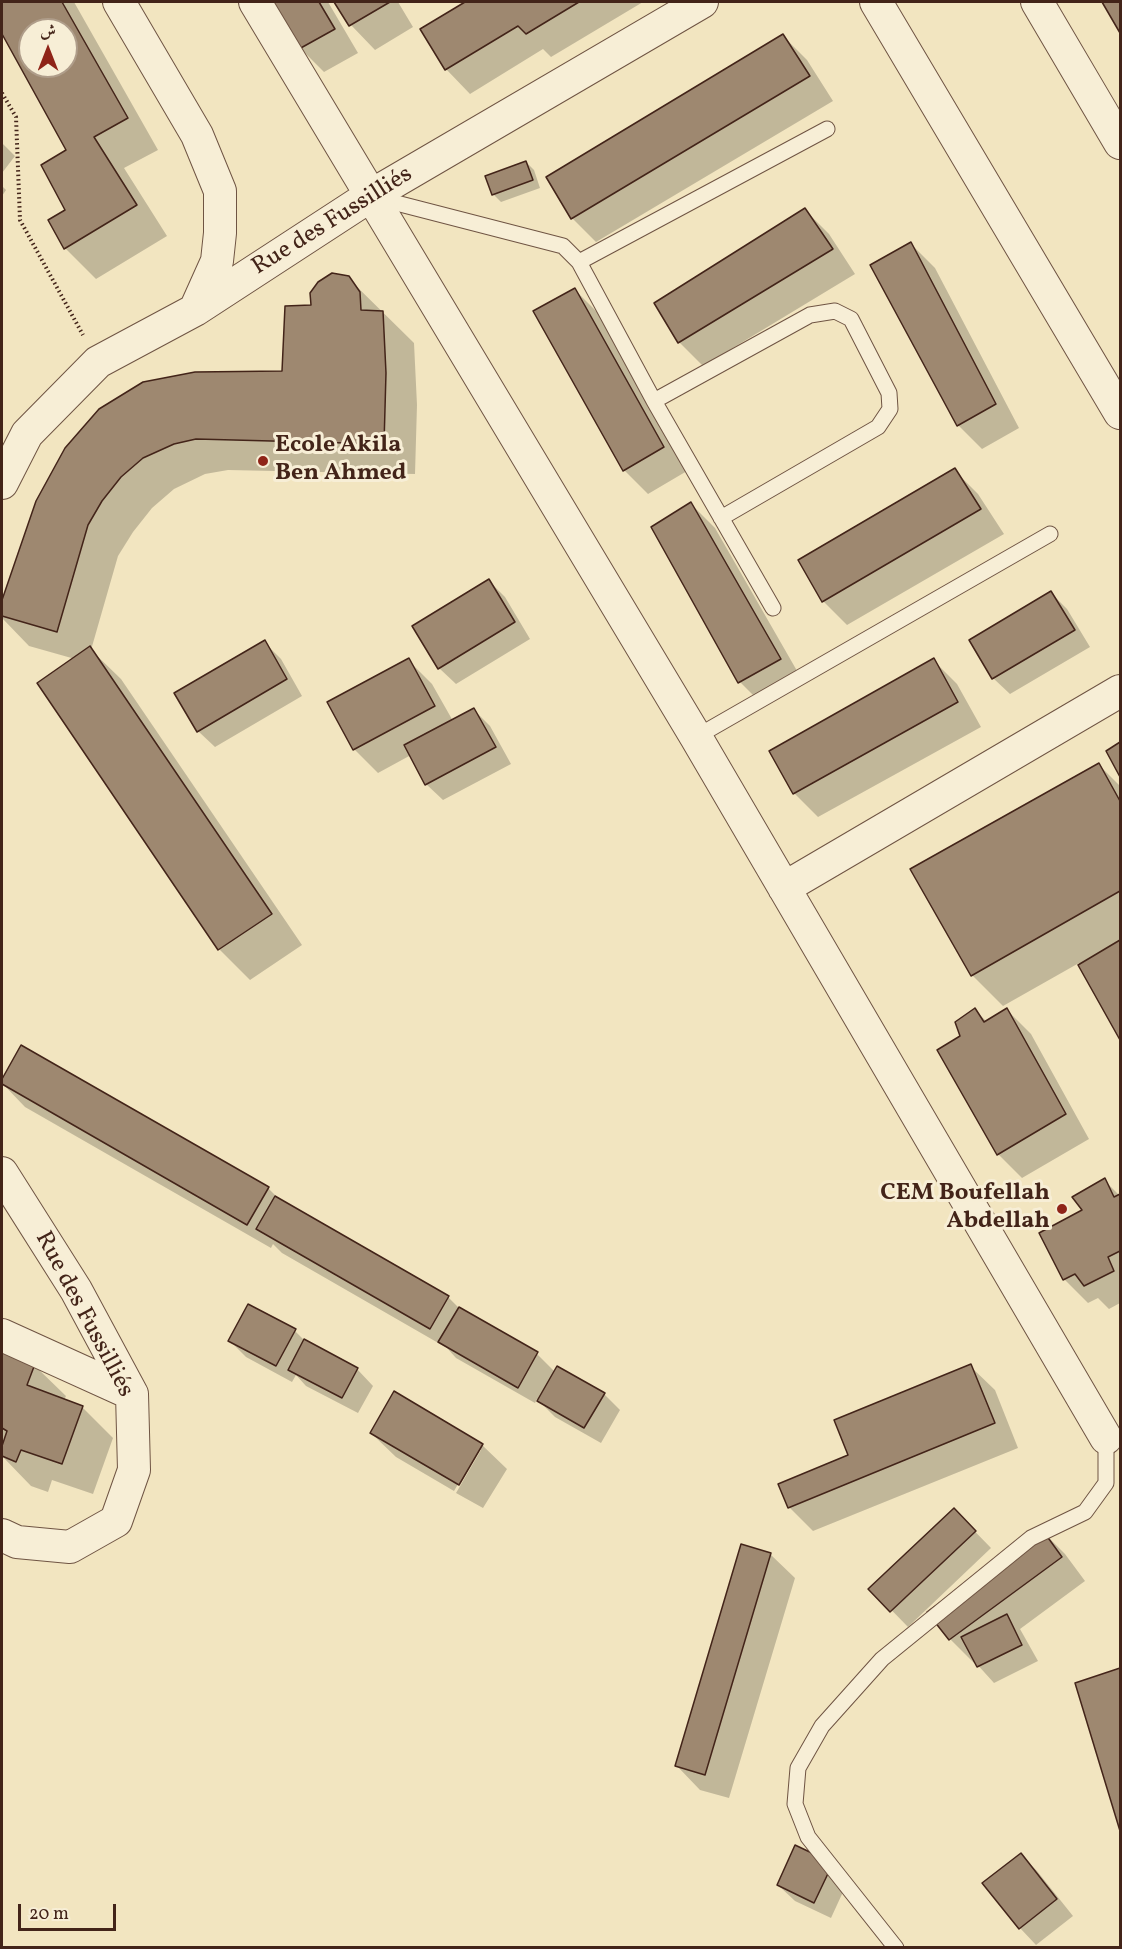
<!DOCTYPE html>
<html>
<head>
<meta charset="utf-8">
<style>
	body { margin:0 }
	#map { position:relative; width:1122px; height:1949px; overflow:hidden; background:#f2e5c0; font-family:Vollkorn,Amiri,serif }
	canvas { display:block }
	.frame { position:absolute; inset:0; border:3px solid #432419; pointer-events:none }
	.north { position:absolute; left:18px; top:18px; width:60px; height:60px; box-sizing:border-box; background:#f7eed6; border:2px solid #af9d8a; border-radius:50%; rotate:0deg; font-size:16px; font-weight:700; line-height:24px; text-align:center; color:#432419 }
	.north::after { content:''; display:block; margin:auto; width:21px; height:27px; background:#8f2418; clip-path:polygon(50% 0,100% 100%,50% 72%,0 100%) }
	.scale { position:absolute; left:18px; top:1904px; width:98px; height:27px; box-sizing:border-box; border:3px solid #432419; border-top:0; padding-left:8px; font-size:18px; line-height:21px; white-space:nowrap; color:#432419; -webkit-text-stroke:4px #f7eed6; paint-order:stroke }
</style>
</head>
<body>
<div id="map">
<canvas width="1122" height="1949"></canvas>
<div class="frame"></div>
<div class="north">ش</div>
<div class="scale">20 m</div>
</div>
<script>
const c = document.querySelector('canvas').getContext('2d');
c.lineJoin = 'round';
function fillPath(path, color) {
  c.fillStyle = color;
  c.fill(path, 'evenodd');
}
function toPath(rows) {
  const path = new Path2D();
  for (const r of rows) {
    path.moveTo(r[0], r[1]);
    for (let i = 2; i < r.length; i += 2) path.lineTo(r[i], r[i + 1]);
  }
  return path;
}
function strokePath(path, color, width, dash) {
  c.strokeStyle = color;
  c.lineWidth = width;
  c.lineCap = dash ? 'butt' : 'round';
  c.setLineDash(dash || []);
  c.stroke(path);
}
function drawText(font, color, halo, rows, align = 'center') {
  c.font = font + ' Vollkorn,serif';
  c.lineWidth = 6;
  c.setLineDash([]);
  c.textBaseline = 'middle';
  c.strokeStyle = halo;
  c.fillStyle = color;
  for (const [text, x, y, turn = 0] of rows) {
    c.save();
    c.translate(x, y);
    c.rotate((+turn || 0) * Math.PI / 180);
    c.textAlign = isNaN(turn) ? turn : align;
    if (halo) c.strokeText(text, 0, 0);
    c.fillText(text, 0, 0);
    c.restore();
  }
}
const shadow = toPath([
	[2,2,74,2,158,150,124,168,167,236,96,279,65,248,68,150,2,30],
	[30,30,66,30,66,66,30,66],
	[273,2,328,2,358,53,324,72,300,48],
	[336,2,398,2,413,27,375,50,351,25],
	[468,2,643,2,551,57,543,49,470,94,446,69,422,29],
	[1104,2,1120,2,1120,30],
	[783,36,807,60,833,101,596,242,572,218],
	[2,143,15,156,2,173],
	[526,162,534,170,540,188,501,202,493,194],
	[2,186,6,190,2,196],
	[805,210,829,234,855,274,703,366,679,342],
	[911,244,935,268,1019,428,982,449,958,425,872,266],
	[348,278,414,343,417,405,415,474,228,470,205,474,174,489,152,508,133,532,118,556,91,650,121,679,302,945,250,980,219,949,75,659,29,646,2,618,2,605,38,501,283,372,313,307],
	[575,290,599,314,687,471,648,494,624,470],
	[954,470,978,494,1004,534,847,625,823,601],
	[691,504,715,528,804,683,764,706,740,682],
	[489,581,505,597,530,639,456,684,439,668],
	[1051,593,1067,609,1090,647,1010,694,993,678],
	[264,642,281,659,302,696,215,747,198,731],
	[408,660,432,684,453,721,474,710,490,726,511,764,443,800,426,784,411,755,378,773,354,749],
	[933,660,957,684,981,727,818,817,794,793],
	[1099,765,1120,786,1120,1037,1079,963,1003,1006,972,975],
	[975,1010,987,1022,1007,1010,1031,1034,1089,1139,1022,1178,998,1154,962,1037],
	[22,1047,268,1188,282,1202,448,1297,460,1309,537,1354,555,1372,604,1394,620,1410,601,1443,555,1417,537,1399,535,1403,456,1358,447,1348,282,1253,273,1244,271,1248,25,1107,2,1083],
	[1104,1180,1120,1196,1120,1303,1109,1309,1098,1298,1088,1303,1064,1279,1084,1211],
	[295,1331,306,1342,357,1369,373,1386,358,1413,306,1386,296,1375,292,1382,246,1357,230,1341],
	[2,1353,34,1365,66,1396,64,1400,82,1407,113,1438,93,1494,52,1480,48,1492,31,1486,2,1456],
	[970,1366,995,1390,1018,1448,813,1531,789,1507,850,1456],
	[371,1433,482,1445,507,1469,483,1508,456,1493,481,1450,478,1450,454,1491,396,1457],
	[954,1510,991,1548,908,1627,871,1589],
	[1041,1530,1065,1554,1085,1581,1020,1629,1038,1661,994,1683,975,1662,974,1663,950,1639],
	[770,1554,795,1578,729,1798,700,1790,676,1765],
	[1120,1670,1120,1826,1076,1684],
	[796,1847,848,1881,831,1918,795,1901,778,1885],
	[1021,1855,1037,1871,1073,1916,1036,1945,1020,1928,984,1883]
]);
const building = toPath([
	[2,2,62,2,128,118,94,137,137,205,64,249,48,220,65,210,41,165,66,150,2,34,2,2],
	[30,30,66,30,66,66,30,66,30,30],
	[271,2,319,2,335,29,299,49,271,2],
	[334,2,390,2,349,26,334,2],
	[465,2,579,2,526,34,518,26,445,70,420,29,465,2],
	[1102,2,1120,2,1120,33,1102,2],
	[783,34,810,76,571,219,546,177,783,34],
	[526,161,533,180,492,195,485,176,526,161],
	[805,208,833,249,678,343,654,303,805,208],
	[911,242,996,404,957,426,870,265,911,242],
	[332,273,349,276,360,292,361,310,383,311,386,373,384,444,196,439,174,444,143,458,121,477,102,501,88,525,57,632,2,616,2,600,36,501,65,448,99,409,143,382,195,372,282,371,285,306,311,305,310,293,318,282,332,273],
	[575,288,664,447,623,471,533,311,575,288],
	[955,468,981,509,822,602,798,560,955,468],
	[691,502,781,659,738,683,651,527,691,502],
	[489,579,515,622,438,669,412,626,489,579],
	[1051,591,1075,630,992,679,969,640,1051,591],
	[265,640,287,679,197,732,174,693,265,640],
	[90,646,272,914,218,950,37,683,90,646],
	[409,658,435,706,353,750,327,702,409,658],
	[934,658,958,702,793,794,769,751,934,658],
	[474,708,496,747,425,785,404,745,474,708],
	[1120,742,1120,777,1106,751,1120,742],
	[1099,763,1120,801,1120,891,971,976,910,869,1099,763],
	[1120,940,1120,1040,1078,965,1120,940],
	[975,1008,984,1022,1007,1008,1066,1114,997,1155,937,1050,960,1036,955,1022,975,1008],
	[21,1045,269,1187,247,1225,2,1084,2,1079,21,1045],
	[1105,1178,1114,1197,1120,1194,1120,1251,1108,1257,1114,1271,1084,1286,1075,1274,1063,1280,1039,1233,1082,1210,1072,1197,1105,1178],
	[275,1196,449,1296,430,1329,256,1229,275,1196],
	[248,1304,296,1329,276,1366,228,1341,248,1304],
	[459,1307,538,1352,518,1388,438,1342,459,1307],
	[304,1339,358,1368,342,1398,288,1370,304,1339],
	[2,1351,35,1364,27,1385,83,1406,62,1464,21,1450,16,1462,2,1456,2,1446,7,1431,2,1428,2,1351],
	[971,1364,995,1423,788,1508,778,1484,848,1455,834,1420,971,1364],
	[557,1366,605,1393,584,1428,537,1401,557,1366],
	[394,1391,483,1444,459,1485,370,1433,394,1391],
	[954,1508,976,1531,890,1612,868,1589,954,1508],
	[1041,1528,1062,1557,949,1640,927,1612,1041,1528],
	[741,1544,771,1553,705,1775,675,1766,741,1544],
	[1007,1614,1022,1645,977,1667,961,1637,1007,1614],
	[1120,1668,1120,1831,1075,1683,1120,1668],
	[795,1845,833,1863,814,1903,777,1885,795,1845],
	[1021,1853,1057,1899,1019,1929,982,1883,1021,1853]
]);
const path = toPath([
	[2,93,16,117,20,220,83,335]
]);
const service = toPath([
	[373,197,563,246,579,262,654,401,773,608],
	[579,262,827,129],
	[654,401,810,315,835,311,851,319,889,393,890,409,878,427,721,518],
	[696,737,1050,534],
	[896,1948,808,1837,795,1804,798,1768,822,1726,882,1659,1031,1538,1085,1512,1106,1483,1106,1438]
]);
const minor = toPath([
	[119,2,197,135,220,191,220,233,217,261,195,310],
	[255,2,696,737,1106,1438],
	[876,2,1120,413],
	[1037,2,1120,143],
	[2,483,27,434,98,362,195,310,370,196,702,2],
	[784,888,1120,691],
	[2,1173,76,1290,132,1394,134,1470,116,1521,70,1547,17,1542,2,1535],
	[2,1335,132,1394]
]);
const markers = [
	[263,461,6,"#8f2418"],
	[1062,1209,6,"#8f2418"]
];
const streetNames = [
	["Rue des Fussilliés",333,222,-32],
	["Rue des Fussilliés",83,1315,62]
];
const poiNames = [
	["Ecole Akila",275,447],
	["Ben Ahmed",275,475],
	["CEM Boufellah",1050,1195,"right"],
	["Abdellah",1050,1223,"right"]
];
fillPath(shadow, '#0003');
fillPath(building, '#9e8870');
strokePath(building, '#432419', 1.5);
strokePath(service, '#6f5443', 17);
strokePath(minor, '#6f5443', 34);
strokePath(path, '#432419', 4, [1.5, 3]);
strokePath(service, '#f7eed6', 15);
strokePath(minor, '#f7eed6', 32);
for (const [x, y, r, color] of markers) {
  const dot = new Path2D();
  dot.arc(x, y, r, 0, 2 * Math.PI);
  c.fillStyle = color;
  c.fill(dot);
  strokePath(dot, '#f7eed6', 2);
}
drawText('24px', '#432419', '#f7eed6', streetNames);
drawText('bold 24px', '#432419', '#f7eed6', poiNames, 'left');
</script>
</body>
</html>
